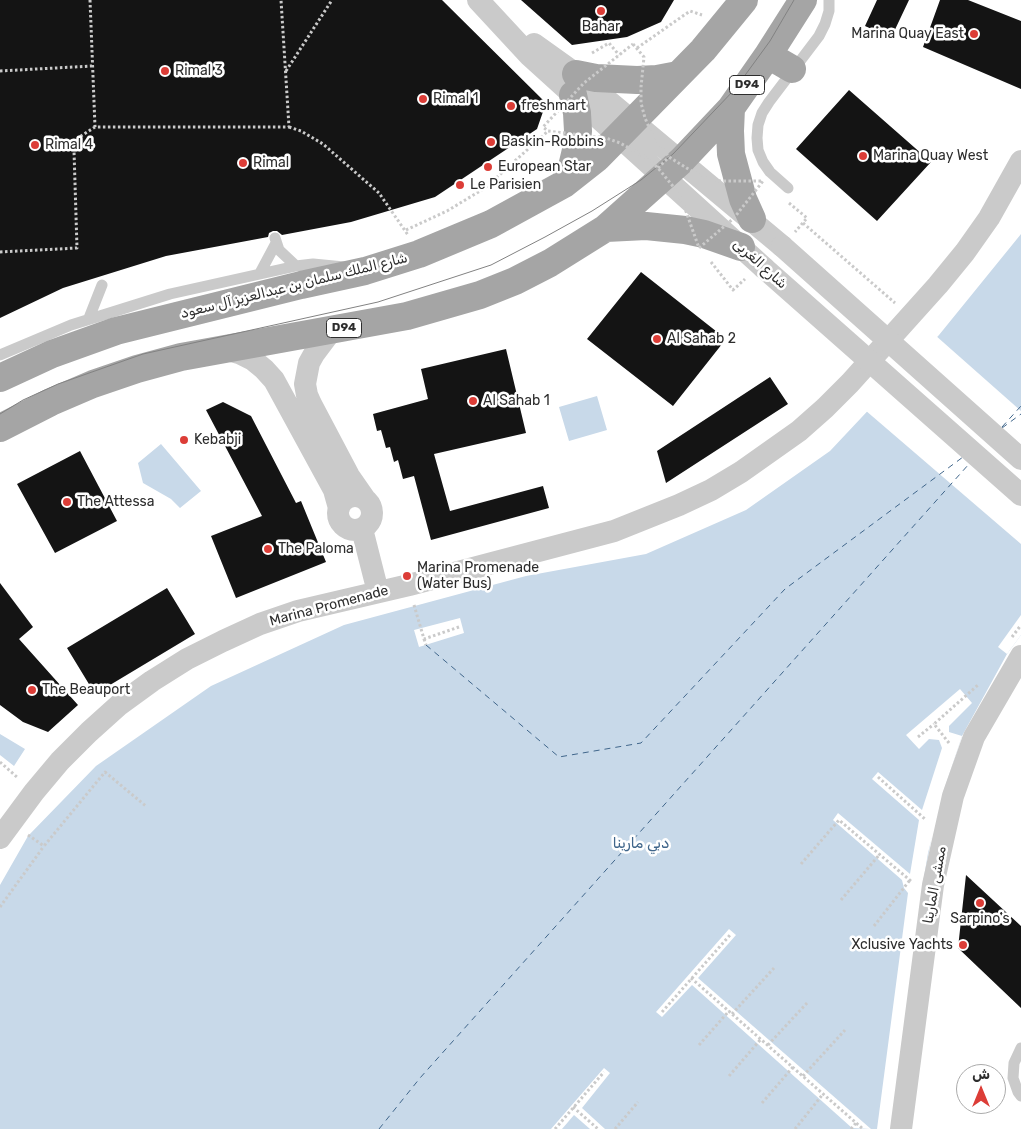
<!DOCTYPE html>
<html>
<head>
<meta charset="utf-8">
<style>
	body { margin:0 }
	#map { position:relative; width:1021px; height:1129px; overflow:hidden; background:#fff; font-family:Rubik,Cairo,sans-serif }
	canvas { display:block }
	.north { position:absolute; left:956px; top:1064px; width:50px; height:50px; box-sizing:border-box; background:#fff; border:1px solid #ababab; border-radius:50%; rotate:0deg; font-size:14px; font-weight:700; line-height:20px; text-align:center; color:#2d2d2d }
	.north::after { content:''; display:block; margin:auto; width:18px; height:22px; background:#dc3d37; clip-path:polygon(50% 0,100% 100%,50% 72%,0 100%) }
</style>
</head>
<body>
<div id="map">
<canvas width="1021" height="1129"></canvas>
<div class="north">ش</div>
</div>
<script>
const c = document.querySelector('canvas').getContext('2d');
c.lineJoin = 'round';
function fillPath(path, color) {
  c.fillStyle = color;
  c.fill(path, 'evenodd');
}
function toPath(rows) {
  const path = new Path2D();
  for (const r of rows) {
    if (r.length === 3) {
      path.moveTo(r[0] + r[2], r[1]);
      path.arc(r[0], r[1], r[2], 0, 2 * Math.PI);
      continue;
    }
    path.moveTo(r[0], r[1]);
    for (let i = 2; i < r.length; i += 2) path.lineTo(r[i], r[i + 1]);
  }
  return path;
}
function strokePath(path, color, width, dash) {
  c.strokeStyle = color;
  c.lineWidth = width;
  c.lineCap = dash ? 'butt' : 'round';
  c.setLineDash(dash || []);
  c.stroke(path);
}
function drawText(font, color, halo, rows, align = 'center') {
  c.font = font + ' Rubik,Cairo,sans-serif';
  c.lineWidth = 5;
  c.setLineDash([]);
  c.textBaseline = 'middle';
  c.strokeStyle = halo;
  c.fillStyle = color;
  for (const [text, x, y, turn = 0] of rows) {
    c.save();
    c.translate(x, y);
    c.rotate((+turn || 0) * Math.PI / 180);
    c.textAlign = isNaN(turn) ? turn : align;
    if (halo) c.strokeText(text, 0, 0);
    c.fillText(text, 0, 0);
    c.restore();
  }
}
const water = toPath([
	[1021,234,1021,635,1007,654,962,736,944,790,933,830,923,883,897,1129,0,1129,0,885,28,836,96,766,211,686,344,625,526,576,646,554,746,510,830,451,939,335],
	[597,396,607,430,569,441,559,407],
	[161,444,201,491,180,508,171,499,143,483,138,463],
	[0,734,25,749,14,766,0,755]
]);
const pier = toPath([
	[935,335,1021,411,1021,544,865,410],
	[1021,615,1021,635,1007,654,998,647],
	[460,618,464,633,419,647,414,630],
	[960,689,972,703,949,726,949,732,962,736,944,790,928,853,923,883,897,1129,877,1129,908,893,904,888,902,880,833,820,838,813,910,874,919,820,872,779,878,772,922,810,942,748,939,740,929,739,919,749,906,735],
	[729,929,736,935,698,978,871,1129,852,1128,692,985,662,1017,656,1012],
	[604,1068,610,1073,582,1108,605,1129,590,1129,574,1115,562,1129,551,1129]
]);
const ferry = toPath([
	[1002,427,1021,406],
	[1002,428,1021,414],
	[426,645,559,757,641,743,785,589,963,457],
	[379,1129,420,1078,969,464]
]);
const building = toPath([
	[0,0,442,0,546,103,537,129,435,197,351,222,282,235,277,231,273,231,269,233,268,237,166,256,63,288,0,318],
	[521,0,674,0,661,22,627,37,572,45],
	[877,0,909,0,891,38,865,26],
	[940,0,968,0,1021,21,1021,89,923,47],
	[849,90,931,162,877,221,796,149],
	[641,272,726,339,673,406,587,339],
	[506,349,526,433,434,454,450,511,543,486,549,508,431,540,414,476,403,479,398,460,394,462,390,447,386,448,381,430,377,431,373,414,428,399,421,369],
	[770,377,788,404,666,483,657,451],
	[223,402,251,416,296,503,301,501,326,562,236,598,211,536,262,516,206,410],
	[80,451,117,521,55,553,17,484],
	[0,583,33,627,19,639,78,705,48,732,23,722,0,705],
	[167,588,195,634,95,694,67,648],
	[966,875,1021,926,1021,1008,958,948]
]);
const path = toPath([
	[90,0,95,127,289,127,281,0],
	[637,48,690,11,702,15],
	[592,53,609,43,619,55],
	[0,71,92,66],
	[286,71,332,0],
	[289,127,301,131,323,144,379,193,408,235],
	[789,203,807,218,795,232],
	[803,223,895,303],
	[406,230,447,211,485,188,548,131],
	[0,252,77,248,74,151,81,136,95,127],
	[711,262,733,290,745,279],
	[414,605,424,639,459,627],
	[1012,637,1021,625],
	[424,639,426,645],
	[918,737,934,724],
	[949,743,934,724,978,685],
	[0,762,18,778],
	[878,777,926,820],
	[28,835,44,846,105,772,147,807],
	[801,864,839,820,912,882],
	[841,900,880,854],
	[0,907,44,846],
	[874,926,910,880],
	[691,978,863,1129],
	[662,1012,730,935],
	[732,1014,774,968],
	[699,1045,729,1011],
	[768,1045,807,1003],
	[729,1076,761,1039],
	[803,1076,845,1030],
	[762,1103,793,1067],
	[573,1107,598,1129],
	[555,1129,604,1072],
	[615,1129,638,1102],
	[795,1129,823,1094],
	[851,1129,856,1123]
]);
const lane = toPath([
	[788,188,770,172,763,162,758,150,757,138,758,125,762,113,769,102,819,36,825,24,829,11,829,0],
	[275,238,279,250,296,266],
	[260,273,276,243],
	[89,318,102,285],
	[0,355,71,325,170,294,296,266,313,264,344,267],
	[1021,1048,1014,1063,1013,1078,1018,1092,1021,1096]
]);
const street = toPath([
	[478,0,529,55,764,268],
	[534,44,576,74,782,246],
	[332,330,314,354,309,363,305,384,307,395,311,404,349,476,365,499],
	[224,349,239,353,253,360,264,369,274,380,334,490,339,508],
	[355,513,17],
	[362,529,378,592],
	[0,838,34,792,60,761,89,732,119,705,152,681,187,659,223,641,260,624,298,611,409,585,614,531,679,505,711,490,741,472,799,431,825,408,850,383,938,285,965,252,989,218,1021,161],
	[901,1129,933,885,953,796,974,737,1021,656]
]);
const primary = toPath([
	[768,55,792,69],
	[576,74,596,78,637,80,657,79,678,75],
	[731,108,730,131,731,154,743,199,752,219],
	[564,184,572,167,576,150,578,131,577,113,573,95],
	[606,228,646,226,685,230,704,234,741,247],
	[0,378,52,354,116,331,301,285,365,271,419,254,491,224,564,184,597,158,703,50,744,0],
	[0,428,51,402,93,384,137,369,181,357,407,316,480,295,515,281,550,263,606,228,681,161,731,108,768,55,803,0]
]);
const tram = toPath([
	[0,414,23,400,58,384,143,354,378,302,491,265,545,237,592,211,641,180,673,154,735,89,770,41,794,0]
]);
const pathBridge = toPath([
	[633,44,644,57,641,87,641,103,645,118,651,132,669,157,693,172,706,177,720,181,763,181,734,218,699,248,683,203,676,190,658,168,647,158,620,143,606,138,548,131,543,127,584,83,633,44],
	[658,168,669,157]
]);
const streetBridge = toPath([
	[782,246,1021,459],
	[764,268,1021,495]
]);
const markers = [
	[601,11,5,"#dc3d37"],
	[974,34,5,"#dc3d37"],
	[165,71,5,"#dc3d37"],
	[423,99,5,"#dc3d37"],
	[511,106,5,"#dc3d37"],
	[491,142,5,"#dc3d37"],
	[35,145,5,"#dc3d37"],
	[863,156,5,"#dc3d37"],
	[243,163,5,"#dc3d37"],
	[488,167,5,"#dc3d37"],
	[460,185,5,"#dc3d37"],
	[657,339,5,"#dc3d37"],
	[473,401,5,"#dc3d37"],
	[184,440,5,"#dc3d37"],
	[67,502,5,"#dc3d37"],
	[268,549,5,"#dc3d37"],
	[407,576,5,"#dc3d37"],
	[32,690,5,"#dc3d37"],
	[980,903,5,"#dc3d37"],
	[963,945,5,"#dc3d37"]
];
const shields = [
	[747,85,35],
	[344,328,35]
];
const shieldNames = [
	["D94",747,85],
	["D94",344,328]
];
const poiNames = [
	["Bahar",601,27,"center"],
	["Marina Quay East",964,34,"right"],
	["Rimal 3",175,71],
	["Rimal 1",433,99],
	["freshmart",521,106],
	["Baskin-Robbins",501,142],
	["Rimal 4",45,145],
	["Marina Quay West",873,156],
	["Rimal",253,163],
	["European Star",498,167],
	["Le Parisien",470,185],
	["Al Sahab 2",667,339],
	["Al Sahab 1",483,401],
	["Kebabji",194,440],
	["The Attessa",77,502],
	["The Paloma",278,549],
	["Marina Promenade",417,568],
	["(Water Bus)",417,584],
	["The Beauport",42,690],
	["Sarpino's",980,919,"center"],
	["Xclusive Yachts",953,945,"right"]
];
const streetNames = [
	["شارع الغربى",760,264,42],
	["شارع الملك سلمان بن عبدالعزيز آل سعود",294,286,-14],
	["Marina Promenade",329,606,-15],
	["ممشى المارينا",935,885,-80]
];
const waterNames = [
	["دبي مارينا",641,844]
];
fillPath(water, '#c8d9e9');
fillPath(pier, '#fff');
strokePath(ferry, '#40668b', 1, [6, 5]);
fillPath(building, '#141414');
strokePath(path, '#cacaca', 3, [2.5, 2.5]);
strokePath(lane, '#cacaca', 11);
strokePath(street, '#cacaca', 22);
strokePath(primary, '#a5a5a5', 28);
strokePath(tram, '#828282', 1);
strokePath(pathBridge, '#cacaca', 3, [2.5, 2.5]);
strokePath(streetBridge, '#cacaca', 22);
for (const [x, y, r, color] of markers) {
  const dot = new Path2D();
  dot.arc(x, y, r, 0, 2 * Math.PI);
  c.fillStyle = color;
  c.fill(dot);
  strokePath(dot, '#fff', 2);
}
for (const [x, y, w] of shields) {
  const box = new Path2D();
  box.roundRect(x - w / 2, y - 9.5, w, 19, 4);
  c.fillStyle = '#fff';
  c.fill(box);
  strokePath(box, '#2d2d2d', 1);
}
drawText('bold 12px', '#2d2d2d', null, shieldNames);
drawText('14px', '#2d2d2d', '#fff', poiNames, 'left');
drawText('14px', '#2d2d2d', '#fff', streetNames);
drawText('italic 15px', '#40668b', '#fff', waterNames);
</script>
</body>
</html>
